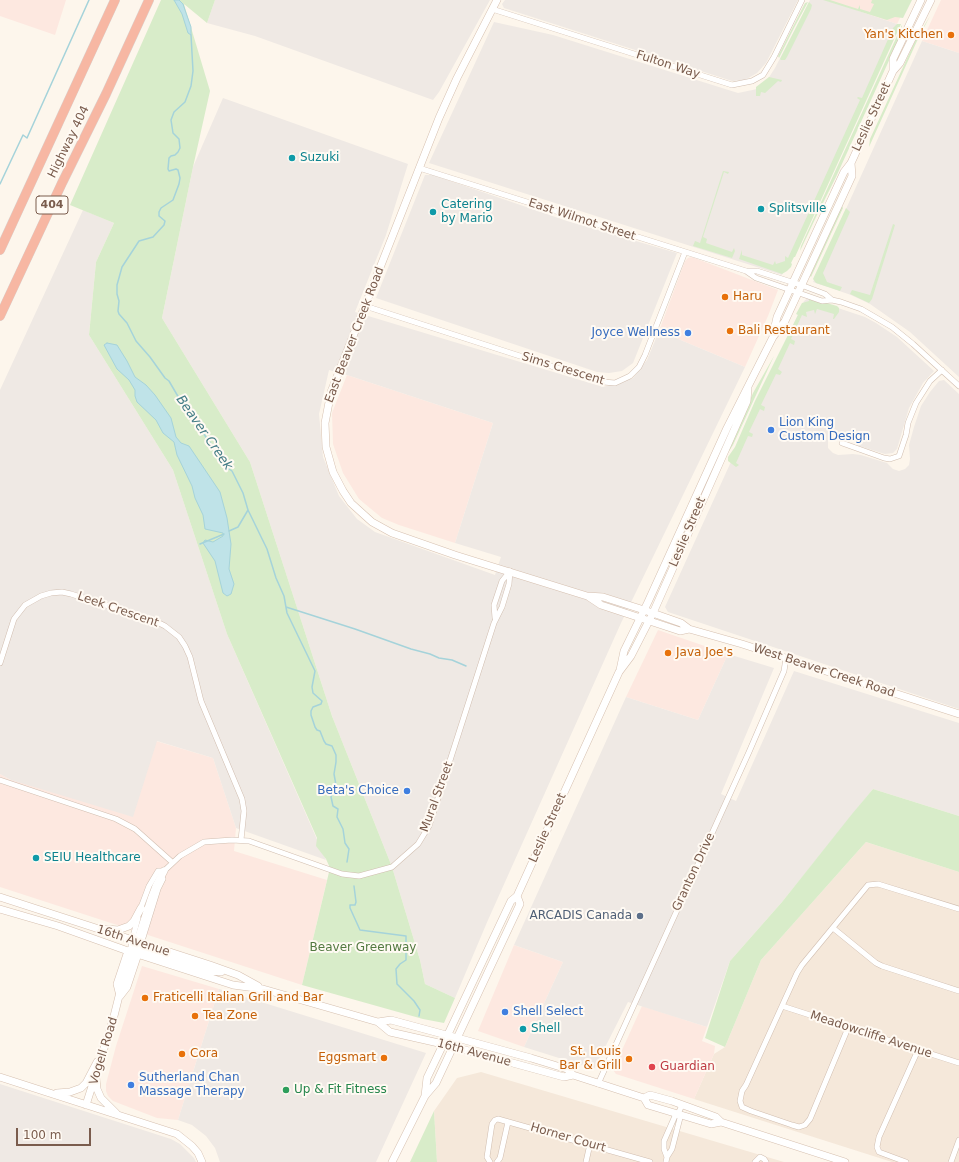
<!DOCTYPE html>
<html>
<head>
<meta charset="utf-8">
<style>
	body { margin:0 }
	#map { position:relative; width:959px; height:1162px; overflow:hidden; background:#fdf6ec; font-family:"DejaVu Sans",sans-serif }
	canvas { display:block }
	.scale { position:absolute; left:16px; top:1128px; width:75px; height:18px; box-sizing:border-box; border:2px solid #7a5c4d; border-top:0; padding-left:5px; font-size:12px; line-height:14px; white-space:nowrap; color:#7a5c4d; -webkit-text-stroke:3px #fffaf3; paint-order:stroke }
</style>
</head>
<body>
<div id="map">
<canvas width="959" height="1162"></canvas>
<div class="scale">100 m</div>
</div>
<script>
const c = document.querySelector('canvas').getContext('2d');
c.lineJoin = 'round';
function fillPath(path, color) {
  c.fillStyle = color;
  c.fill(path, 'evenodd');
}
function toPath(rows) {
  const path = new Path2D();
  for (const r of rows) {
    path.moveTo(r[0], r[1]);
    for (let i = 2; i < r.length; i += 2) path.lineTo(r[i], r[i + 1]);
  }
  return path;
}
function strokePath(path, color, width, dash) {
  c.strokeStyle = color;
  c.lineWidth = width;
  c.lineCap = dash ? 'butt' : 'round';
  c.setLineDash(dash || []);
  c.stroke(path);
}
function drawText(font, color, halo, rows, align = 'center') {
  c.font = font + ' "DejaVu Sans",sans-serif';
  c.lineWidth = 4;
  c.setLineDash([]);
  c.textBaseline = 'middle';
  c.strokeStyle = halo;
  c.fillStyle = color;
  for (const [text, x, y, turn = 0] of rows) {
    c.save();
    c.translate(x, y);
    c.rotate((+turn || 0) * Math.PI / 180);
    c.textAlign = isNaN(turn) ? turn : align;
    if (halo) c.strokeText(text, 0, 0);
    c.fillText(text, 0, 0);
    c.restore();
  }
}
const residential = toPath([
	[866,842,959,872,959,1162,892,1162,694,1099,714,1054,725,1047,761,960],
	[481,1072,784,1162,437,1162,434,1111,457,1078]
]);
const commercial = toPath([
	[0,0,66,0,55,35,0,16],
	[827,0,909,0,897,24],
	[941,0,959,0,959,53,922,41],
	[692,257,778,290,768,316,745,367,659,331,685,261,688,258],
	[347,375,493,423,455,543,399,525,382,518,359,499,343,473,333,444,332,413],
	[658,630,728,654,698,720,626,697],
	[156,741,213,758,236,828,234,851,327,880,302,985,0,887,0,774,11,780],
	[514,945,563,962,524,1047,478,1031],
	[142,966,219,989,178,1120,157,1118,113,1101,108,1096,106,1091,106,1084,116,1046],
	[642,1006,707,1027,702,1041,715,1046,714,1054,694,1099,616,1074,613,1070]
]);
const industrial = toPath([
	[215,0,490,0,439,92,433,100,255,36,207,23],
	[505,0,798,0,766,63,757,73,745,80,732,81,504,8,502,4],
	[810,0,827,0,897,24,782,275,429,163,494,22,553,35,738,93,762,88,775,68],
	[922,41,959,53,959,377,910,332,870,304,851,295,813,282],
	[223,98,408,164,386,235,355,312,603,387,633,378,647,360,659,331,745,367,621,623,488,920,455,998,425,984,420,960,392,867,332,716,250,462,162,318,193,167],
	[329,370,347,375,493,423,455,543,501,557,495,575,375,532,357,519,339,496,323,457,319,414],
	[425,175,433,175,567,221,677,253,633,363,622,371,609,373,597,372,376,298],
	[83,210,114,223,96,262,89,335,173,470,227,634,326,860,236,828,213,758,157,741,133,817,11,780,0,774,0,390],
	[808,298,865,317,876,323,897,337,934,371,923,383,909,408,897,449,893,453,885,454,859,446,846,435,836,433,828,438,828,448,833,453,838,455,853,454,861,455,887,463,893,469,899,471,905,469,909,465,910,459,909,445,914,427,921,406,930,392,939,381,944,380,959,394,959,709,668,612,665,607,804,301],
	[728,654,774,668,721,794,736,801,794,671,959,723,959,816,873,789,782,902,730,961,707,1027,628,1002,594,1069,524,1047,563,962,514,945,626,697,698,720],
	[219,989,426,1053,376,1162,220,1162,215,1148,206,1136,192,1125,178,1120],
	[0,1084,171,1139,180,1144,194,1158,196,1162,0,1162]
]);
const green = toPath([
	[161,0,215,0,207,23,184,4,210,91,193,167,162,318,250,462,332,716,392,867,420,960,425,984,455,998,444,1023,423,1019,302,985,330,868,326,859,316,846,317,838,227,634,173,470,89,335,96,262,114,223,70,205],
	[823,0,830,0,858,9,860,5,860,9,870,12,874,4,871,3,872,0,912,0,903,18,895,17,887,20],
	[808,2,795,26,779,58,778,56,805,3],
	[809,2,812,5,811,9,787,57,785,60,781,60,780,59],
	[930,16,917,41,869,147,870,139,915,41],
	[897,24,901,24,795,257,794,257,791,263,792,264,791,267,787,271,782,274,739,259,742,250,742,255,773,265,775,261,776,264,785,261,785,256,788,258,860,100,857,98,858,97,862,98,893,28],
	[902,25,902,32,836,177,816,217,800,251,801,246],
	[769,77,782,80,781,82,778,81,765,93,761,92,760,96,756,96,756,87],
	[723,171,729,172,728,174,724,172,703,237,707,239,706,243,732,252,734,248,735,251,732,258,693,246,695,241,700,243],
	[842,206,843,208,811,277,810,276],
	[846,208,850,212,823,273,827,282,842,287,840,291,816,283,813,279],
	[893,224,895,225,872,299,869,303,850,294,852,290,870,295],
	[809,298,837,306,839,308,839,312,834,319,833,319,834,314,817,309,815,314,814,310,806,312,807,317,802,315,791,339,795,341,794,345,790,343,778,369,782,372,780,375,776,374,761,405,765,407,764,411,760,409,749,432,753,434,752,437,748,436,736,463,739,465,736,467,728,461,728,457,735,447,755,401,798,315,796,314,802,303,809,301],
	[774,356,733,445,726,456,753,393],
	[873,789,959,816,959,872,866,842,761,960,725,1047,705,1038,730,961,782,902,852,814],
	[434,1111,437,1162,410,1162]
]);
const water = toPath([
	[174,0,179,0,183,4,185,10,191,27,191,35,188,33,182,14,174,0],
	[107,343,117,345,127,361,135,377,146,385,155,395,171,418,176,437,181,443,189,446,220,492,227,518,231,544,229,569,234,584,231,594,227,596,223,593,215,561,203,543,205,540,213,542,223,536,223,533,205,529,203,515,195,498,192,486,177,455,174,442,163,433,156,420,137,402,135,396,135,390,129,380,117,369,104,345,107,343]
]);
const stream = toPath([
	[191,35,193,71,191,86,185,102,174,112,171,120,173,133,179,139,180,148,178,152,175,155,171,156,169,158,168,169,169,171,176,169,178,170,180,178,179,184,173,200,161,208,159,212,159,216,165,221,164,225,153,237,139,241,122,267,117,285,117,294,119,301,118,311,119,314,127,323,136,341,150,357,165,378,169,381,183,405,229,469,232,471,243,493,248,510,267,549,276,578,284,596,287,613,315,671,312,687,313,693,322,701,321,704,313,707,311,711,311,715,315,727,317,730,320,731,324,741,326,744,332,746,336,755,336,762,334,774,336,785,331,797,333,806,338,809,337,817,343,829,345,843,349,849,347,862],
	[0,184,23,135,27,138,89,0],
	[229,531,238,527,248,510],
	[200,544,224,534],
	[286,607,355,629,411,649,430,654,439,658,452,660,466,666],
	[354,886,356,902,355,905,350,905,350,908,360,930,406,936,406,960,400,964,396,969,397,984,414,1001,420,1010,419,1016]
]);
const street = toPath([
	[492,9,732,85,752,81,763,75,774,57,802,0],
	[419,168,746,271,756,278,822,301,832,300,841,302,861,309,892,327,913,344,959,386],
	[747,271,757,271,801,285,825,294,832,300],
	[365,306,588,378,603,382,615,383,630,376,639,367,645,355,685,252],
	[842,443,884,458,890,459,899,456,906,435,908,423,916,403,930,381,942,370],
	[495,618,494,605,502,581,510,571],
	[0,663,14,619,25,605,41,596,51,593,62,592,71,594,155,621,165,626,179,637,185,646,190,657,201,701,242,799,244,811,241,840],
	[0,780,116,819,135,829,172,862],
	[140,910,149,886,158,871,164,871,180,856,204,842,232,840,249,841,342,874,359,876,392,867,418,844,429,826,494,623,502,607,509,584,510,571],
	[833,928,876,963,882,966,959,991],
	[132,940,138,918],
	[141,944,158,889,163,879],
	[782,1006,959,1063],
	[848,1028,810,1119,805,1125,799,1127,792,1125,751,1111,742,1107,740,1101,742,1091,746,1085,797,973,802,965,868,885,878,884,959,909],
	[598,1084,749,752,784,671,786,658],
	[667,1157,664,1149,664,1141,675,1116,678,1114,682,1105],
	[490,1162,487,1157,492,1124,495,1120,498,1119,650,1162],
	[497,1162,500,1158,508,1122],
	[586,1162,590,1144],
	[666,1162,667,1157,672,1149,680,1118,678,1114],
	[755,1162,760,1157,764,1159,766,1162],
	[906,1162,879,1152,877,1147,879,1137,918,1050],
	[951,1162,959,1140]
]);
const secondary = toPath([
	[497,0,457,78,439,118,331,392,325,423,326,447,333,472,343,491,351,503,362,513,372,522,392,533,455,555,587,596,603,597,644,610,681,623,689,629,742,644,959,714],
	[893,71,893,59,921,0],
	[773,335,777,317,844,172,851,163,893,71,900,63,931,0],
	[589,597,601,605,680,631,689,629],
	[620,670,624,651,648,602,727,428,773,337,785,321,852,176,851,163],
	[0,897,210,965,238,975,258,986],
	[0,909,58,926,128,951,233,985,263,989,378,1022,390,1032,443,1044,564,1077,573,1075],
	[106,929,118,930,129,926,134,921,141,908],
	[137,947,137,942,151,899,156,886,164,871],
	[128,951,132,949,140,949,209,971,221,972],
	[119,992,117,984,127,954],
	[120,996,127,987,139,951],
	[378,1022,391,1020,531,1058,567,1069,573,1075,644,1098,648,1105,711,1124,721,1122],
	[0,1077,177,1134,192,1146,198,1153,202,1162],
	[96,1078,97,1089,101,1098,116,1113],
	[57,1093,70,1092,81,1088,86,1083,97,1062],
	[425,1096,427,1078,450,1030,511,901,517,896,619,672,631,656,653,613,747,401,748,388],
	[644,1098,650,1095,672,1101,716,1117,721,1122,845,1162],
	[86,1105,113,1020,121,988,132,953,132,940],
	[392,1162,425,1096,436,1083,505,936,520,904,517,896]
]);
const highway = toPath([
	[0,250,115,0],
	[0,316,62,183,106,94,149,0]
]);
const markers = [
	[951,35,4,"#e8710a"],
	[292,158,4,"#0f9aa8"],
	[761,209,4,"#0f9aa8"],
	[433,212,4,"#0f9aa8"],
	[725,297,4,"#e8710a"],
	[730,331,4,"#e8710a"],
	[688,333,4,"#3f7fe0"],
	[771,430,4,"#3f7fe0"],
	[668,653,4,"#e8710a"],
	[407,791,4,"#3f7fe0"],
	[36,858,4,"#0f9aa8"],
	[640,916,4,"#5c6f8a"],
	[145,998,4,"#e8710a"],
	[505,1012,4,"#3f7fe0"],
	[195,1016,4,"#e8710a"],
	[523,1029,4,"#0f9aa8"],
	[182,1054,4,"#e8710a"],
	[384,1058,4,"#e8710a"],
	[629,1059,4,"#e8710a"],
	[652,1067,4,"#e0444e"],
	[131,1085,4,"#3f7fe0"],
	[286,1090,4,"#2e9e5b"]
];
const shields = [
	[52,205,32]
];
const shieldNames = [
	["404",52,205]
];
const foodNames = [
	["Yan's Kitchen",943,35,"right"],
	["Haru",733,297],
	["Bali Restaurant",738,331],
	["Java Joe's",676,653],
	["Fraticelli Italian Grill and Bar",153,998],
	["Tea Zone",203,1016],
	["St. Louis",621,1052,"right"],
	["Bar & Grill",621,1066,"right"],
	["Cora",190,1054],
	["Eggsmart",376,1058,"right"]
];
const streetNames = [
	["Fulton Way",668,65,18],
	["Leslie Street",872,117,-65],
	["Highway 404",69,142,-64],
	["East Wilmot Street",582,220,18],
	["East Beaver Creek Road",355,335,-69],
	["Sims Crescent",563,369,17],
	["Leslie Street",688,532,-67],
	["Leek Crescent",118,610,19],
	["West Beaver Creek Road",824,671,18],
	["Mural Street",437,797,-70],
	["Leslie Street",548,828,-66],
	["Granton Drive",694,872,-65],
	["16th Avenue",133,941,18],
	["Meadowcliffe Avenue",871,1035,18],
	["Vogell Road",104,1051,-73],
	["16th Avenue",474,1053,15],
	["Horner Court",568,1138,16]
];
const cultureNames = [
	["Suzuki",300,158],
	["Catering",441,205],
	["by Mario",441,219],
	["Splitsville",769,209],
	["SEIU Healthcare",44,858],
	["Shell",531,1029]
];
const shopNames = [
	["Joyce Wellness",680,333,"right"],
	["Lion King",779,423],
	["Custom Design",779,437],
	["Beta's Choice",399,791,"right"],
	["Shell Select",513,1012],
	["Sutherland Chan",139,1078],
	["Massage Therapy",139,1092]
];
const serviceNames = [
	["ARCADIS Canada",632,916]
];
const parkNames = [
	["Beaver Greenway",363,948]
];
const healthNames = [
	["Guardian",660,1067]
];
const leisureNames = [
	["Up & Fit Fitness",294,1090]
];
const waterNames = [
	["Beaver Creek",204,433,55]
];
fillPath(residential, '#f5e8da');
fillPath(commercial, '#fde8e0');
fillPath(industrial, '#efe9e4');
fillPath(green, '#d8ecc9');
fillPath(water, '#bfe3e8');
strokePath(water, '#a5d3da', 1);
strokePath(stream, '#a5d3da', 1.5);
strokePath(street, '#d1beb0', 6);
strokePath(secondary, '#d6c0b0', 8);
strokePath(highway, '#dad1cd', 10);
strokePath(street, '#fff', 5);
strokePath(secondary, '#fff', 7);
strokePath(highway, '#f7b7a3', 9);
for (const [x, y, r, color] of markers) {
  const dot = new Path2D();
  dot.arc(x, y, r, 0, 2 * Math.PI);
  c.fillStyle = color;
  c.fill(dot);
  strokePath(dot, '#fffaf3', 1.5);
}
for (const [x, y, w] of shields) {
  const box = new Path2D();
  box.roundRect(x - w / 2, y - 9, w, 18, 3);
  c.fillStyle = '#fffaf3';
  c.fill(box);
  strokePath(box, '#7a5c4d', 1);
}
drawText('bold 11px', '#7a5c4d', null, shieldNames);
drawText('12px', '#c56008', '#fffaf3', foodNames, 'left');
drawText('12px', '#7a5c4d', '#fffaf3', streetNames);
drawText('12px', '#0d838f', '#fffaf3', cultureNames, 'left');
drawText('12px', '#366cbe', '#fffaf3', shopNames, 'left');
drawText('12px', '#4e5e75', '#fffaf3', serviceNames, 'right');
drawText('12px', '#537a41', '#fffaf3', parkNames);
drawText('12px', '#be3a42', '#fffaf3', healthNames, 'left');
drawText('12px', '#27864d', '#fffaf3', leisureNames, 'left');
drawText('italic 13px', '#437c86', '#fffaf3', waterNames);
</script>
</body>
</html>
